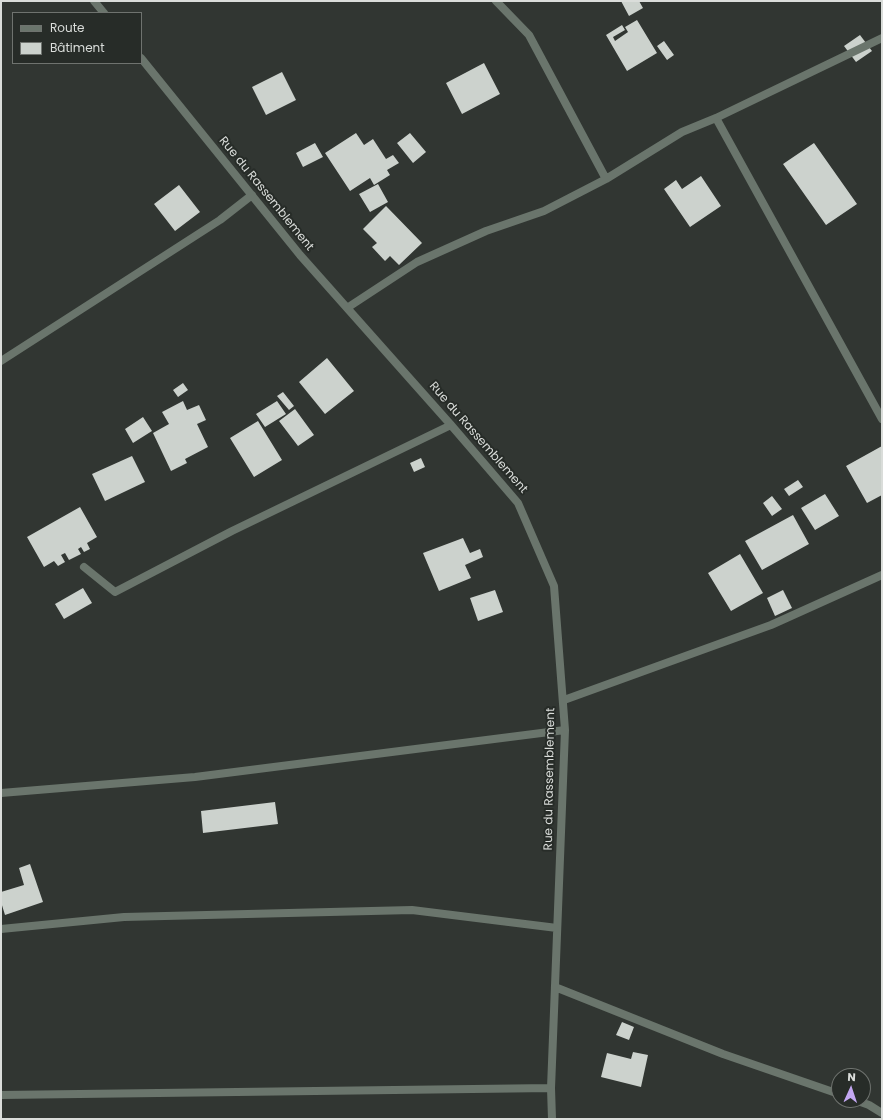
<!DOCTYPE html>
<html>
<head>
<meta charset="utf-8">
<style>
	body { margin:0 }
	#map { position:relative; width:883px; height:1120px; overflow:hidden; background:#313632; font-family:Poppins,sans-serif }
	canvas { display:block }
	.frame { position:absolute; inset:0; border:2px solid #daddda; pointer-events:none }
	.legend { position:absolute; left:12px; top:12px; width:130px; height:52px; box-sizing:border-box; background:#272c28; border:1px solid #6f736f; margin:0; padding:5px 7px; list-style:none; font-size:12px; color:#daddda }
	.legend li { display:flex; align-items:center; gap:8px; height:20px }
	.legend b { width:20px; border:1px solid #6f736f }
	.north { position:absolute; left:831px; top:1068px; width:40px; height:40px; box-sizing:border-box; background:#272c28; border:1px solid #6f736f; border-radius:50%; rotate:3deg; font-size:11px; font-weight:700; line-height:16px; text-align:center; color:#daddda }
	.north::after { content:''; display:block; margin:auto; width:14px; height:18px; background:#c3a7f2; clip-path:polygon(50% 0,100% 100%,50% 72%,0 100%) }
</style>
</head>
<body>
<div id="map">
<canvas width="883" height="1120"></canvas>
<div class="frame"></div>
<ul class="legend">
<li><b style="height:5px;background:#6a756c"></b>Route</li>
<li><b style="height:11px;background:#ccd2cd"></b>Bâtiment</li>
</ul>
<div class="north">N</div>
</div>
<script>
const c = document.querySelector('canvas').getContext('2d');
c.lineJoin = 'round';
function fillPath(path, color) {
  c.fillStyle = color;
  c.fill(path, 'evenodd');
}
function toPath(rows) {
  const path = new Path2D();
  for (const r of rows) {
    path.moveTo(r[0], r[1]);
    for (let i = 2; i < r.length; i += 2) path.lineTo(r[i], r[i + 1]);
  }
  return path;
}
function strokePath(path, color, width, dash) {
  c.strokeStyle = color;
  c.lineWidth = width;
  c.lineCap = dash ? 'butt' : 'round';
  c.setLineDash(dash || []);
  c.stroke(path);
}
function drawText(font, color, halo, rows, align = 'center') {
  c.font = font + ' Poppins,sans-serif';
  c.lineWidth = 4;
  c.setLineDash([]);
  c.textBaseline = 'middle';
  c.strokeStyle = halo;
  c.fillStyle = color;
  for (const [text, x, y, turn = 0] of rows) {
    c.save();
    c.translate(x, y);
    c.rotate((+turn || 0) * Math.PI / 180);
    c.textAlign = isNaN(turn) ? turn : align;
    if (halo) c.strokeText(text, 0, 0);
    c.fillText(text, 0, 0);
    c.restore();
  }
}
const building = toPath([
	[621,1,639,1,643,8,629,16],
	[637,20,657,53,627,71,606,35,622,25,625,30,613,37,615,41,628,32,625,27],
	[860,35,872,51,856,62,844,46],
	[664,41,674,55,667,60,657,46],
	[484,63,500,94,462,114,446,83],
	[282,72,296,100,266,115,252,87],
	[356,133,364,145,373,139,386,159,393,155,399,163,387,170,390,175,374,185,370,178,350,191,325,153],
	[410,133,426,152,413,163,397,143],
	[315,143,323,157,303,167,296,153],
	[814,143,857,204,826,225,783,164],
	[701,176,721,206,690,227,664,189,676,180,682,189],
	[378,184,388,202,370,212,359,194],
	[179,185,200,212,175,231,154,204],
	[386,206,422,243,399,265,390,256,385,261,372,247,377,243,363,229],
	[327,358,354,391,325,414,299,382],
	[183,383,188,390,178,397,173,390],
	[283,392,294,406,289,410,277,396],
	[183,401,187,410,199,405,206,420,197,424,208,447,185,459,187,463,171,471,153,433,169,424,162,412],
	[277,401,286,414,265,427,256,414],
	[295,409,314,435,298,446,279,421],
	[143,417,152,431,133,443,125,429],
	[258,421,282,460,254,477,230,438],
	[882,446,882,495,867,503,846,466],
	[132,456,145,482,105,501,92,474],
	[421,458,425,467,414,472,410,463],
	[798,480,803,487,789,496,784,489],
	[825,494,839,516,815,530,801,508],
	[772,496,782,509,772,516,763,503],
	[80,507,97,537,87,543,90,549,84,552,81,547,78,549,81,554,69,560,65,553,61,555,65,562,58,566,54,561,44,567,27,537],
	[793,515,809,544,762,570,745,541],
	[463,538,470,553,480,549,483,557,465,565,471,578,439,591,423,553],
	[740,554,763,593,731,611,708,573],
	[83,588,92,603,64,619,55,604],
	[495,590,503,612,478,621,470,598],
	[783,590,792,608,775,616,767,598],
	[275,802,278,824,203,833,201,811],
	[30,864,43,902,5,915,1,902,1,892,24,885,19,868],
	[622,1022,634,1027,629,1040,616,1035],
	[633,1052,648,1055,641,1087,601,1077,607,1053,631,1059]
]);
const street = toPath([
	[94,1,104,13],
	[496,1,529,35,606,179],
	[141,58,300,255,451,425,518,503,554,586,565,730,551,1088,552,1119],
	[716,118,882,419],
	[347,308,417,262,486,231,544,211,606,179,682,132,716,118,882,38],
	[1,361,220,220,252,195],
	[84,567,115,592,232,531,451,425],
	[564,700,771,625,882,575],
	[1,793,195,777,565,730],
	[1,929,124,917,412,910,557,928],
	[555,987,723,1054,839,1094],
	[1,1095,551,1088],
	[855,1100,869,1105,882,1113]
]);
const streetNames = [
	["Rue du Rassemblement",266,194,51],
	["Rue du Rassemblement",478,438,49],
	["Rue du Rassemblement",550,779,-89]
];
fillPath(building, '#ccd2cd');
strokePath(street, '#6a756c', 8);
drawText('12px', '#daddda', '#272c28', streetNames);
</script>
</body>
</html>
